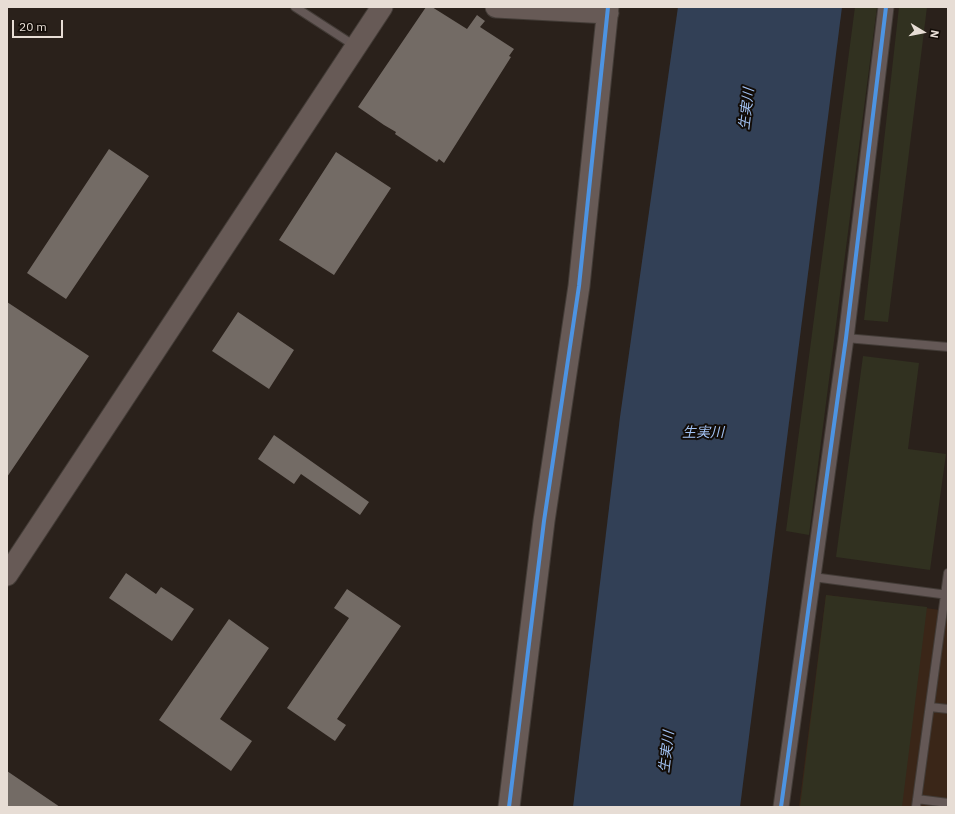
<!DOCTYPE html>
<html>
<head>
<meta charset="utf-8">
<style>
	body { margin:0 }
	#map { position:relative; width:955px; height:814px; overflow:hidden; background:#2a211b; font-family:"IBM Plex Sans",sans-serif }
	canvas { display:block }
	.frame { position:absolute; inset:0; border:8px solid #e7ddd5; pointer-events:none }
	.north { position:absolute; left:903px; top:12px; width:40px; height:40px; -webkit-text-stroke:3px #120c07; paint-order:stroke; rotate:100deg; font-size:11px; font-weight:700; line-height:16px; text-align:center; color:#e7ddd5 }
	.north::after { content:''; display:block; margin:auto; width:14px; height:18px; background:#e7ddd5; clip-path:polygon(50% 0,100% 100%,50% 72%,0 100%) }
	.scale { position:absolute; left:12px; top:20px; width:51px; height:18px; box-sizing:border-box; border:2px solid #e7ddd5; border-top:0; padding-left:5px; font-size:12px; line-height:14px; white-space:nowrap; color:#e7ddd5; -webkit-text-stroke:3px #120c07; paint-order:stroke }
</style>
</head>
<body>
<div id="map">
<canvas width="955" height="814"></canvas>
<div class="frame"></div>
<div class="north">N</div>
<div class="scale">20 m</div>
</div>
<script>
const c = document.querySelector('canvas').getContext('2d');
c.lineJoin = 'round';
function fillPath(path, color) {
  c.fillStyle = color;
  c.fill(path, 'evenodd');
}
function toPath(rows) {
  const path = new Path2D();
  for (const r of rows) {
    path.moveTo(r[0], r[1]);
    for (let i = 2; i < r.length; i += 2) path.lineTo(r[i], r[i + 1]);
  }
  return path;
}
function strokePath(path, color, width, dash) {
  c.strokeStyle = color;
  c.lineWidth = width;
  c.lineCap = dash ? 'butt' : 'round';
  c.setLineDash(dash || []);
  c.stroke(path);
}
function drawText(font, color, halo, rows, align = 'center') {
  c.font = font + ' "IBM Plex Sans","Noto Sans JP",sans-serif';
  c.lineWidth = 4;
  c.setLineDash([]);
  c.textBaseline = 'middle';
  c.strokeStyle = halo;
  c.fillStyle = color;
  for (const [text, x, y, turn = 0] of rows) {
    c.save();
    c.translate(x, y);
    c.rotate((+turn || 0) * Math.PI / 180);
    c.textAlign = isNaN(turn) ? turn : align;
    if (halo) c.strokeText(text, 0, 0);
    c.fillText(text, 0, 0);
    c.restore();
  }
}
const built = toPath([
	[826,595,948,611,948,807,799,807]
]);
const green = toPath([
	[855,7,877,7,809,535,786,531],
	[899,7,927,7,888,322,864,320],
	[863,356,919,363,908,449,946,454,930,570,836,557],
	[826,595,927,607,902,807,800,807]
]);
const water = toPath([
	[678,7,842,7,740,807,573,807,620,417]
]);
const building = toPath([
	[426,7,432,7,467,29,477,15,485,21,480,27,514,49,509,56,511,57,444,163,439,159,437,162,395,134,396,132,384,125,358,107],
	[109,149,149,176,66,299,27,273],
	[336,152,391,188,334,275,279,240],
	[7,302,89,356,7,477],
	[238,312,294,350,269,389,212,351],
	[274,435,369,502,360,515,301,474,294,484,258,459],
	[126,573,156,594,161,587,194,609,172,641,109,598],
	[347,589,401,626,337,719,346,725,335,741,287,708,349,618,334,608],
	[229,619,269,648,220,719,252,741,231,771,159,720],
	[7,771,60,807,7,807]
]);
const lane = toPath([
	[295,7,355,46],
	[846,338,948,347],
	[813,577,948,595],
	[930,707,948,709],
	[917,799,948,803],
	[916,807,948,573]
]);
const street = toPath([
	[781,807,846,338,886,7]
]);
const secondary = toPath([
	[496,7,608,13],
	[7,575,382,7],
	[509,807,544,521,579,286,608,7]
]);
const cycleway = toPath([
	[509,807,544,521,579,286,608,7],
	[781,807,846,338,886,7]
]);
const waterNames = [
	["生実川",747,109,-83],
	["生実川",703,433],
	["生実川",667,752,-83]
];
fillPath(built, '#3a2618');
fillPath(green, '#313120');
fillPath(water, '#324056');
fillPath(building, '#736b65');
strokePath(lane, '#433c37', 10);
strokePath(street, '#433c37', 17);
strokePath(secondary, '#433c37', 23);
strokePath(lane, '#645856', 8);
strokePath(street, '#645856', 15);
strokePath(secondary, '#675a56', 21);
strokePath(cycleway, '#4d94e3', 4);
drawText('italic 14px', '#a3c3f4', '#120c07', waterNames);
</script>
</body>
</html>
